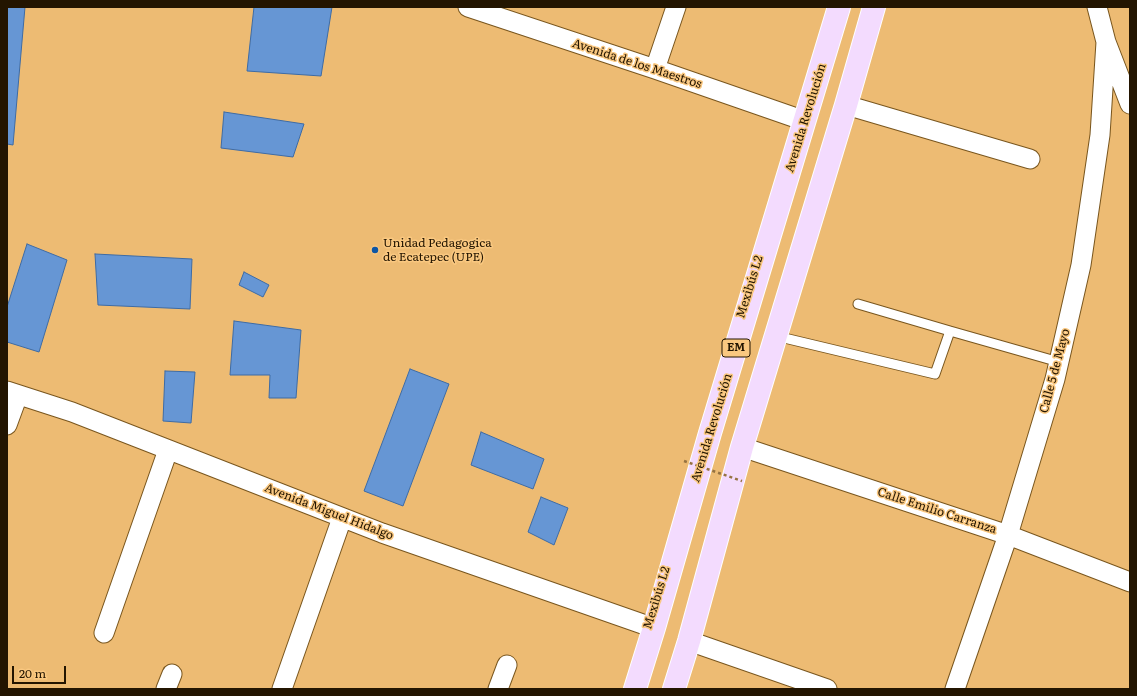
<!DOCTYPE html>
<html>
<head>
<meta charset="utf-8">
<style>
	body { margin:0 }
	#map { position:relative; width:1137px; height:696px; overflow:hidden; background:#edbb73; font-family:Literata,serif }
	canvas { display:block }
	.frame { position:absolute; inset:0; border:8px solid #231501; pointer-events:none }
	.scale { position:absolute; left:12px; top:666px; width:54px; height:18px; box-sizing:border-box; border:2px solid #231501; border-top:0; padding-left:5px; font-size:12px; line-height:14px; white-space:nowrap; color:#231501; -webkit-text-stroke:3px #fac880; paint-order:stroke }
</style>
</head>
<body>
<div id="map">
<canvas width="1137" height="696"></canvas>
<div class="frame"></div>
<div class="scale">20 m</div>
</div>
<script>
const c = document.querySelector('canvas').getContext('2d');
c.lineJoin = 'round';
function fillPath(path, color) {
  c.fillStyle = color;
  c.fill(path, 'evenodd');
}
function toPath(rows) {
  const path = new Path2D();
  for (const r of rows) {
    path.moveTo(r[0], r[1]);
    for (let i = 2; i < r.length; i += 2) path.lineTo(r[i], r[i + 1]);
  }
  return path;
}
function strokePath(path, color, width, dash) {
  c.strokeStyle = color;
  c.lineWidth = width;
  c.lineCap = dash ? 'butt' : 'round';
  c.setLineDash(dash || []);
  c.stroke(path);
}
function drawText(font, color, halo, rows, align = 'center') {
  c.font = font + ' Literata,serif';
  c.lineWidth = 3;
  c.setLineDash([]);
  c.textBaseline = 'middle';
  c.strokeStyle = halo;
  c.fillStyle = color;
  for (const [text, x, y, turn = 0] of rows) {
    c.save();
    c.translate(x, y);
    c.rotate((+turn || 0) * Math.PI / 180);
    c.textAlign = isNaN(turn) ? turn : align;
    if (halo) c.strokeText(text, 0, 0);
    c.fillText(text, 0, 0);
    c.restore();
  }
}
const building = toPath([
	[7,7,25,7,13,145,7,144,7,7],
	[254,7,332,7,321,76,247,71,254,7],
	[224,112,304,124,293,157,221,148,224,112],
	[27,244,67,260,39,352,7,342,7,307,27,244],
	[95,254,192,259,190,309,98,305,95,254],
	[244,272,269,285,263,297,239,285,244,272],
	[234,321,301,330,296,398,269,398,270,375,230,375,234,321],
	[410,369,449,384,403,506,364,491,410,369],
	[165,371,195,372,191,423,163,421,165,371],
	[481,432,544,459,533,489,471,465,481,432],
	[541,497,568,508,554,545,528,532,541,497]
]);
const lane = toPath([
	[858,304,950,331],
	[776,336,935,374,950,331,1059,362]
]);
const street = toPath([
	[468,7,655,69,805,121],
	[1097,7,1106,42,1130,104],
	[655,69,676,7],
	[846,105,1030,159],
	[7,391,72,412,382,533,654,628],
	[7,425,18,395],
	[742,447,1008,535,1130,582],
	[104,633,168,450],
	[689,641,827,689],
	[166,689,172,674],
	[282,689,342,518],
	[498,689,507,665],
	[955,689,1008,535,1055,379,1081,265,1100,135,1106,42]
]);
const primary = toPath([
	[635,689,654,628,710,433,839,7],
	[674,689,689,641,742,447,846,105,874,7]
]);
const pathBridge = toPath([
	[684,461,742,481]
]);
const markers = [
	[375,250,4,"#0d56a5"]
];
const shields = [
	[736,348,28]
];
const shieldNames = [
	["EM",736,348]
];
const streetNames = [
	["Avenida de los Maestros",637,64,18],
	["Avenida Revolución",806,118,-73],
	["Mexibús L2",750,287,-73],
	["Calle 5 de Mayo",1055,371,-75],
	["Avenida Revolución",712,428,-73],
	["Calle Emilio Carranza",937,511,18],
	["Avenida Miguel Hidalgo",329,512,21],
	["Mexibús L2",657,598,-73]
];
const poiNames = [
	["Unidad Pedagogica",383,243],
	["de Ecatepec (UPE)",383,257]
];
fillPath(building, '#6696d4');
strokePath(building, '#3d6ba5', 1);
strokePath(lane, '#79561e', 11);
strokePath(street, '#79561e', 21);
strokePath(primary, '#fff', 24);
strokePath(lane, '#fff', 9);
strokePath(street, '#fff', 19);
strokePath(primary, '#f3dbfe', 22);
strokePath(pathBridge, '#957241', 2.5, [3, 3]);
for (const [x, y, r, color] of markers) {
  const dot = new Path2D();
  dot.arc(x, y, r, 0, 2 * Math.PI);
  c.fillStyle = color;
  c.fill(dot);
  strokePath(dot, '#fac880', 1.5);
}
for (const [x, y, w] of shields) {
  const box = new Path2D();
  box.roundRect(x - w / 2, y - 9, w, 18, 3);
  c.fillStyle = '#fac880';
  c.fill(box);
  strokePath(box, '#231501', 1);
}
drawText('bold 11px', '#231501', null, shieldNames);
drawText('12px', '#231501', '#fac880', streetNames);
drawText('12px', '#231501', '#fac880', poiNames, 'left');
</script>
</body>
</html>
